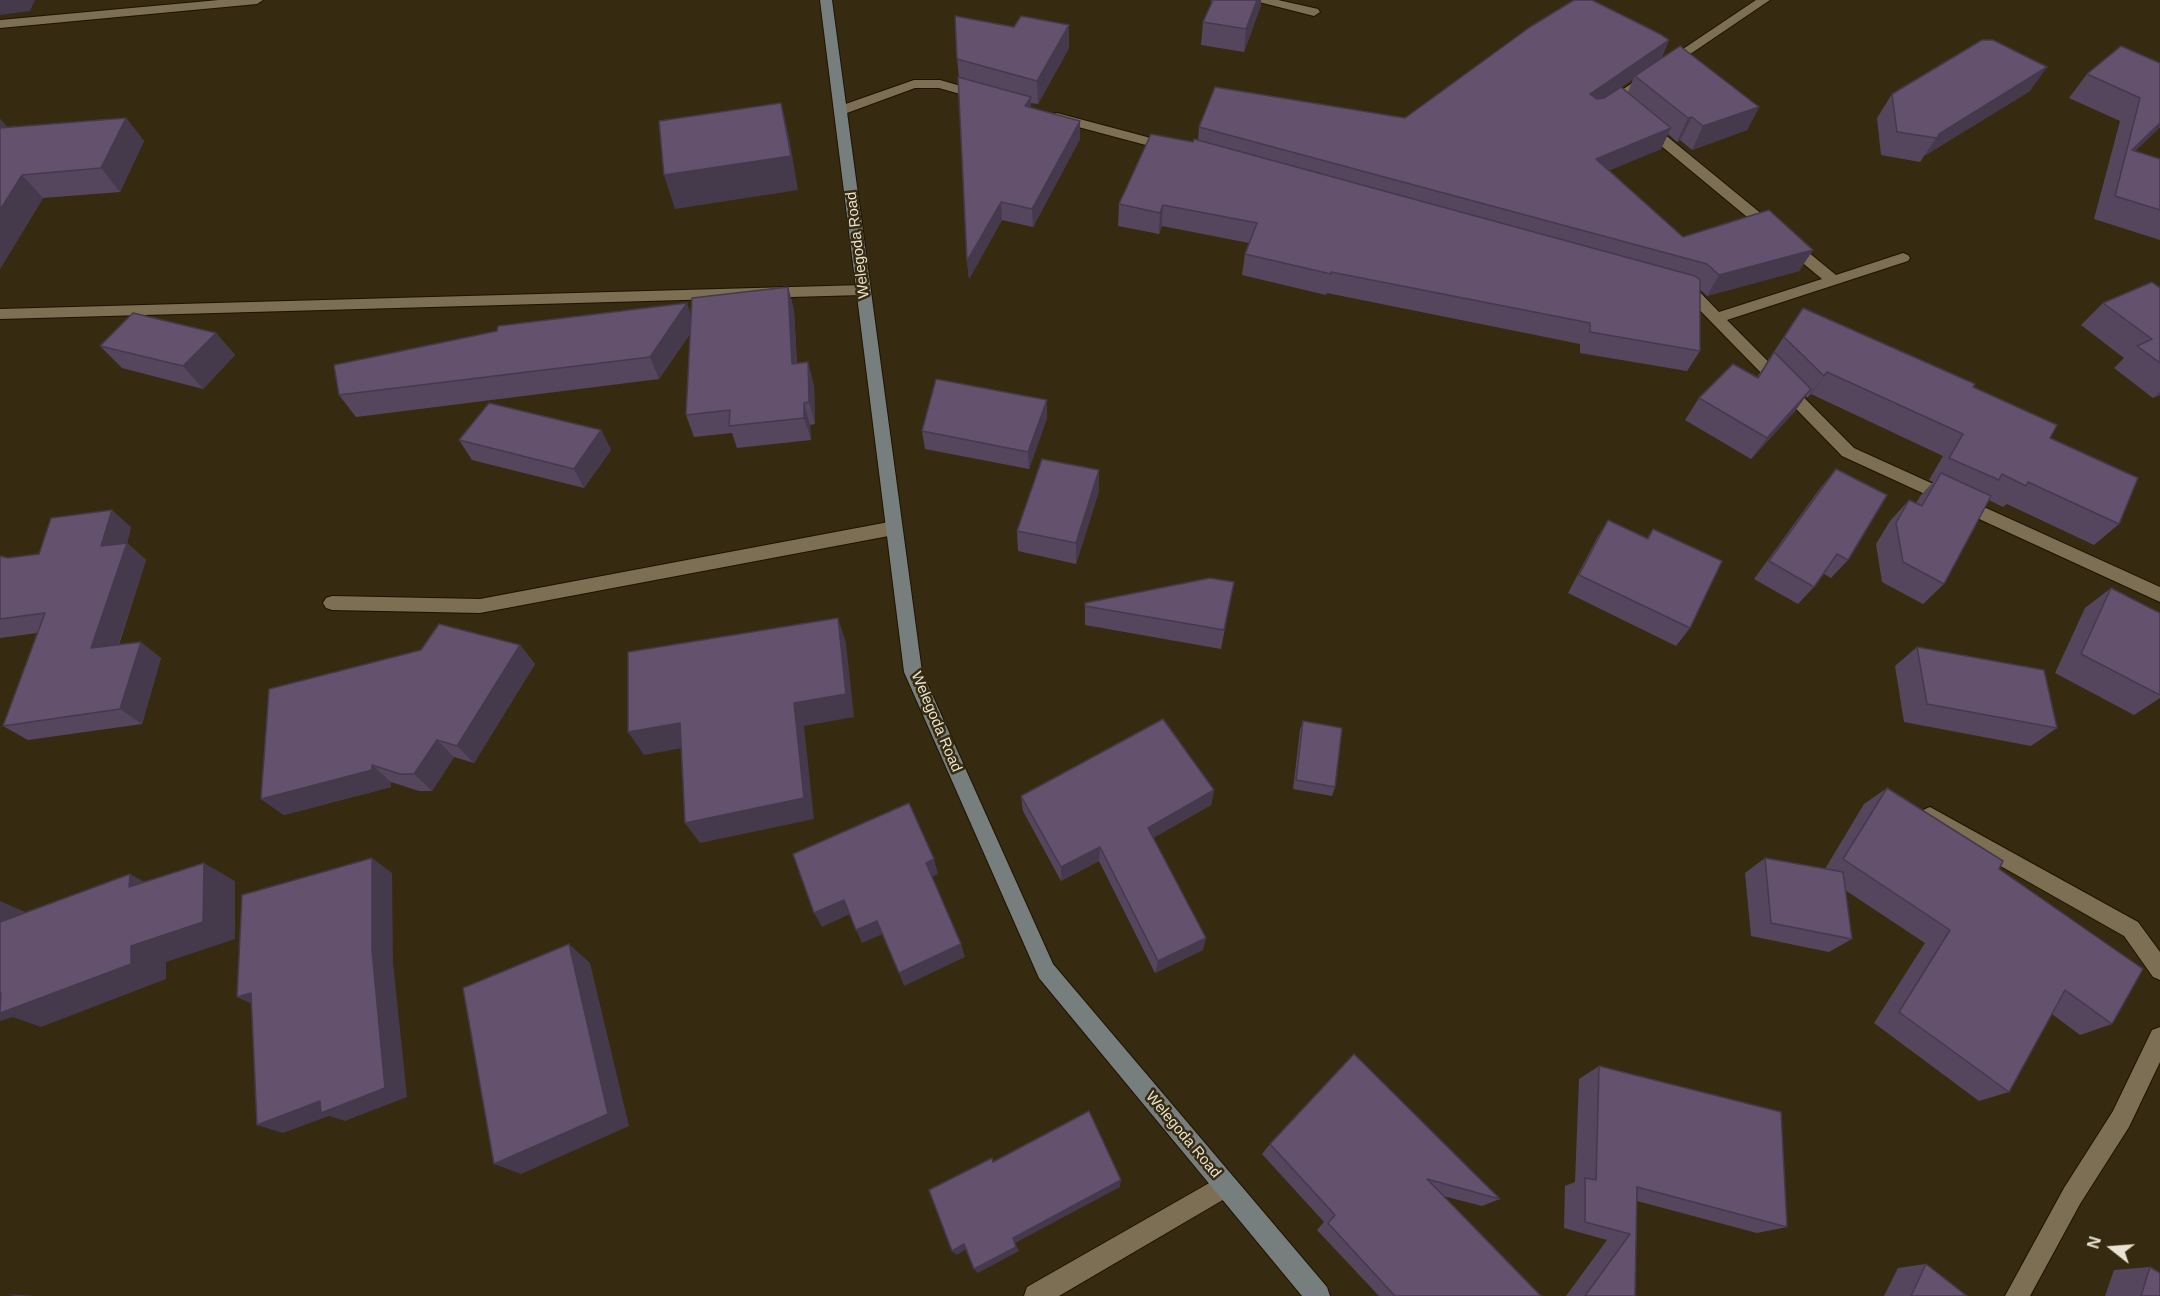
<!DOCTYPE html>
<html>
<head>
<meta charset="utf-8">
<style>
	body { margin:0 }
	#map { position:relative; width:2160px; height:1296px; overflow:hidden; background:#362b10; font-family:Helvetica,sans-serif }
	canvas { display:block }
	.north { position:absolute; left:2082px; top:1218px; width:60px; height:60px; -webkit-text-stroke:4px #362b10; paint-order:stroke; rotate:287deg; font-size:16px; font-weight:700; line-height:24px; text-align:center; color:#eae3d3 }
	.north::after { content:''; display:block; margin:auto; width:21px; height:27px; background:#eae3d3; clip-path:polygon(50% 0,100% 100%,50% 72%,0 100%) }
</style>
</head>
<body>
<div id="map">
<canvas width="2160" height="1296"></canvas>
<div class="north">N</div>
</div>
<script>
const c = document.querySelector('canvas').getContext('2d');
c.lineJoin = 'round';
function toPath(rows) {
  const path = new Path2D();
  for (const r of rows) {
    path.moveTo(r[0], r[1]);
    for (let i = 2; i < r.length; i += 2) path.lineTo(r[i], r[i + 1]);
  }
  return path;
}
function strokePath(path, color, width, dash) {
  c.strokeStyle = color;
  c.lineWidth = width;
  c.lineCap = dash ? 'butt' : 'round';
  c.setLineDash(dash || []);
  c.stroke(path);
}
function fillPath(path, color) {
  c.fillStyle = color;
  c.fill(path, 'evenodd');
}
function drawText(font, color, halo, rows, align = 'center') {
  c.font = font + ' Helvetica,sans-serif';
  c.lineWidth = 5;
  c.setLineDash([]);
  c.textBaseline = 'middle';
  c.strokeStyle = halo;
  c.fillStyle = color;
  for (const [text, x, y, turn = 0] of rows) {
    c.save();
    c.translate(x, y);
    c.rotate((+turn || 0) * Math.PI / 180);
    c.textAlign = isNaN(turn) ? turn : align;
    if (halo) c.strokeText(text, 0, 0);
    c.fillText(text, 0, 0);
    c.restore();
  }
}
const street = toPath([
	[219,0,263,0,257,4,0,28,0,20,219,0],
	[1257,0,1278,0,1318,9,1320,12,1314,16,1259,2,1257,0],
	[1756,0,1770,0,1612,107,1607,108,1601,104,1756,0],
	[914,80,940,80,985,93,987,96,981,100,939,88,915,88,847,113,842,114,836,110,837,107,914,80],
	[1057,113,1177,145,1179,148,1172,152,1052,120,1051,117,1052,114,1057,113],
	[1647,123,1652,124,1836,275,1903,253,1908,255,1910,258,1908,261,1727,320,1854,448,2160,587,2160,602,1842,456,1685,295,1677,293,1675,289,1682,284,1695,287,1719,312,1822,279,1642,130,1641,127,1647,123],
	[863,285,870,290,863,295,0,319,0,309,863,285],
	[894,521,900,523,902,528,900,533,894,535,480,613,332,610,326,608,323,603,326,598,332,596,480,599,894,521],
	[1930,807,2138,922,2160,952,2160,980,2153,977,2124,936,1923,822,1920,816,1923,810,1930,807],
	[2160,1027,2160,1062,2129,1127,2080,1204,2030,1296,2005,1296,2064,1188,2113,1111,2152,1030,2160,1027],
	[1225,1174,1233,1178,1237,1186,1233,1194,1059,1296,1024,1296,1027,1287,1225,1174]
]);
const secondary = toPath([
	[820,0,832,0,922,672,1053,964,1327,1287,1330,1296,1302,1296,1039,978,904,672,820,0]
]);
const wall = toPath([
	[1211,0,1261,0,1261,5,1244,52,1201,45,1203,22,1211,5],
	[1069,25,1069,48,1038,104,1031,103,1031,108,1080,139,1033,227,1002,220,969,279,967,261,959,77,957,59,1014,27],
	[1669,40,1661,59,1759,107,1747,130,1692,150,1680,140,1677,142,1668,134,1661,149,1609,170,1683,237,1813,250,1799,271,1707,296,1700,289,1700,351,1687,371,1580,353,1580,344,1327,293,1326,295,1242,275,1245,254,1249,243,1162,226,1159,234,1118,226,1119,204,1193,142,1198,140,1199,127,1405,118],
	[1633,79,1628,92,1621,87],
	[2160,63,2160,127,2135,151,2160,159,2160,240,2094,219,2120,121,2069,98,2087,74],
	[2030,91,1924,156,1920,162,1881,155,1877,118,1892,94],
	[126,118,144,141,120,192,43,198,0,269,0,119,7,127],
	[788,287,794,310,797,363,814,385,815,424,810,425,811,440,737,448,732,433,694,437,686,415,690,334,659,379,356,417,339,395,691,314],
	[2160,288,2160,395,2153,398,2114,368,2124,358,2081,325,2103,303],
	[1803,308,1973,387,2050,438,2119,524,2094,545,2007,504,2003,507,1989,500,1944,584,1923,604,1882,582,1876,544,1890,521,1909,500,1916,503,1921,495,1933,482,1929,480,1943,456,1811,394,1807,398,1806,396,1795,411,1751,459,1685,420,1699,398,1757,377],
	[216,333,235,355,203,389,122,368,100,346],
	[1047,400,1047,418,1029,469,925,449,922,431],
	[601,430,611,450,584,488,472,460,459,440],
	[1836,469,1848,560,1831,578,1824,574,1814,587,1798,604,1754,579,1821,487],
	[1099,470,1099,491,1076,564,1018,551,1017,531],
	[1608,520,1647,538,1653,529,1690,628,1676,646,1568,593,1597,538],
	[131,527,127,543,146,560,119,645,161,658,142,724,28,740,3,726,37,633,0,638,0,556,8,558,39,554],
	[1234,582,1221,649,1085,625,1085,603],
	[2111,588,2160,613,2160,698,2134,715,2055,673,2085,608],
	[520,645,535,664,474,763,454,757,432,791,419,791,391,782,391,787,284,815,261,799],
	[1917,647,2057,728,2031,746,1904,722,1895,666],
	[1303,721,1335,787,1332,796,1293,789,1300,730],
	[1887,788,1999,869,2112,1024,2080,1035,2052,1014,2009,1092,1979,1101,1874,1023,1925,943,1845,890,1852,939,1829,952,1751,936,1745,873,1765,858,1825,869,1864,804],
	[1214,790,1211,805,1153,838,1203,950,1155,973,1099,861,1061,881,1023,811,1021,796],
	[1354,1054,1500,1199,1482,1206,1443,1196,1541,1296,1379,1296,1317,1230,1324,1222,1262,1154,1270,1144],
	[1599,1066,1787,1227,1757,1233,1637,1201,1635,1296,1566,1296,1607,1240,1564,1228,1565,1186,1575,1182,1579,1079],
	[1926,1264,1967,1296,1884,1296,1898,1268],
	[2150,1267,2160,1296,2105,1296,2114,1270]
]);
const shadedWall = toPath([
	[0,0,35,0,30,11,0,15],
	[1257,0,1261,0,1261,5,1244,52,1246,29],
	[1069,25,1069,48,1038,104,1037,81],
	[1669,40,1659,61,1635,76,1633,79,1582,115,1590,94],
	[2047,67,2030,91,1924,156,1939,134],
	[1031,97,1031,116,1025,106],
	[781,103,789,137,798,190,675,209,664,175],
	[1759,107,1747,130,1692,150,1703,126],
	[1692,117,1680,140,1677,142,1688,118],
	[126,118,144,141,120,192,101,168],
	[0,119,17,139,0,140],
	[1080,121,1080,139,1033,227,1032,209],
	[2160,123,2160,127,2123,163,2132,150],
	[1671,128,1661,149,1587,180,1596,159],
	[22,175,43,198,0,269,0,210],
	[1001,202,1002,220,969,279,967,261],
	[1163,205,1162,226,1159,234,1160,213],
	[1813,250,1799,271,1707,296,1719,275],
	[788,287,794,310,798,386,792,364],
	[687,303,695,326,659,379,650,357],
	[216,333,235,355,203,389,183,366],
	[808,362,814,385,815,424,809,402],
	[1827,372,1811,394,1807,398,1824,376],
	[1811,389,1795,411,1751,459,1767,438],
	[2160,392,2160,395,2153,398],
	[1047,400,1047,418,1029,469,1028,452],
	[804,403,810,425,811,440,804,418],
	[601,430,611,450,584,488,574,469],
	[1099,470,1099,491,1076,564,1076,543],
	[112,510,131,527,126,546,127,543,146,560,112,664,91,648,101,546],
	[838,618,846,643,854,717,804,726,814,819,700,843,685,823,794,703],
	[141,642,161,658,142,724,120,709],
	[520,645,535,664,474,763,457,746],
	[680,723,694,746,644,755,628,732],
	[437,740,454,757,432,791,414,774],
	[372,765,391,782,391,787,284,815,261,799],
	[1214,790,1211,805,1146,842,1148,828],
	[1100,847,1099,861,1061,881,1061,867],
	[372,858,392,873,393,962,407,1097,345,1121,329,1116,283,1133,257,1125,320,1101,372,950],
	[934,859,938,874,930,878,926,863],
	[204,863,235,881,235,939,166,962,166,979,41,1027,13,1017,0,1021,0,993,131,946],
	[130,874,163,892,129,887],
	[844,900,850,914,822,927,814,913],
	[0,901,30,914,0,932],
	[877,921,883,934,862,943,856,930],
	[1206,938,1203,950,1155,973,1158,961],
	[569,944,590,963,629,1126,521,1174,494,1164],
	[961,944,965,957,904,986,899,973],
	[251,993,263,1009,237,997],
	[1121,1180,1120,1187,1015,1243,1019,1251,978,1273,974,1269,1013,1238],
	[964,1244,968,1248,957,1255,952,1251],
	[8,1294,36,1296,15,1296]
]);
const building = toPath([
	[1213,0,1257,0,1246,29,1203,22,1213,0],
	[1574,0,1592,0,1660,34,1669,40,1590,94,1597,99,1604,98,1621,87,1671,128,1596,159,1683,237,1769,210,1813,250,1719,275,1707,264,1199,127,1215,87,1405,118,1530,27,1574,0],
	[955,16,1014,27,1021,16,1069,25,1037,81,957,59,955,16],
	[1982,40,1993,40,2047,67,1939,134,1937,138,1897,132,1892,94,1982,40],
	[1680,46,1759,107,1703,126,1692,117,1688,118,1635,76,1680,46],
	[2121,46,2160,63,2160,123,2132,150,2160,159,2160,210,2115,196,2140,98,2087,74,2121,46],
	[958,77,1031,97,1025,106,1080,121,1032,209,1001,202,967,261,958,77],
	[781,103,791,156,664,175,659,121,781,103],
	[126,118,101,168,22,175,0,210,0,128,126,118],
	[1151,134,1193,142,1194,139,1695,276,1700,280,1700,351,1590,332,1590,323,1331,272,1331,274,1245,254,1257,223,1163,205,1160,213,1119,204,1151,134],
	[2152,282,2160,288,2160,363,2137,346,2152,339,2103,303,2152,282],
	[788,287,792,364,808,362,809,402,804,403,804,418,729,426,730,410,686,415,692,298,788,287],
	[687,303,650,357,339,395,334,365,497,331,498,326,687,303],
	[1803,308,1975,384,1973,387,2057,425,2050,438,2138,478,2119,524,2028,482,2026,486,2002,474,1999,480,1949,458,1963,434,1827,372,1824,376,1784,337,1803,308],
	[133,313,216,333,183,366,100,346,133,313],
	[1774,352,1811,389,1767,438,1699,398,1733,364,1758,378,1774,352],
	[936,379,1047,400,1028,452,922,431,936,379],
	[489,403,601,430,574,469,459,440,489,403],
	[1042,459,1099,470,1076,543,1017,531,1042,459],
	[1836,469,1887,495,1848,560,1837,554,1814,587,1769,561,1836,469],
	[1941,473,1991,496,1944,584,1903,562,1896,523,1909,500,1922,506,1941,473],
	[112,510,101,546,127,543,91,648,141,642,120,709,3,726,45,613,0,619,0,556,8,558,39,554,51,518,112,510],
	[1608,520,1648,539,1653,529,1722,561,1690,628,1579,575,1608,520],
	[1210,578,1234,582,1224,630,1085,606,1085,603,1210,578],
	[2111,588,2160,613,2160,695,2081,654,2111,588],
	[838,618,846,694,794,703,804,798,685,823,680,723,628,732,628,652,838,618],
	[439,624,520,645,457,746,437,740,414,774,400,774,372,765,372,770,261,799,269,689,421,650,439,624],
	[1917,647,2044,670,2057,728,1927,704,1917,647],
	[1163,719,1214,790,1148,828,1206,938,1158,961,1100,847,1061,867,1021,796,1163,719],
	[1303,721,1342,728,1335,787,1296,780,1303,721],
	[1887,788,2003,861,1999,869,2143,969,2112,1024,2065,990,2009,1092,1899,1012,1950,930,1843,859,1887,788],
	[909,803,934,859,926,863,961,944,899,973,877,921,856,930,844,900,814,913,793,854,909,803],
	[372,858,372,950,385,1088,321,1113,320,1101,257,1125,251,993,237,997,242,895,372,858],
	[1765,858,1843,872,1852,939,1771,923,1765,858],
	[204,863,203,922,131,946,131,964,0,1013,1,993,0,993,0,922,130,874,129,887,204,863],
	[569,944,608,1114,494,1164,463,988,569,944],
	[1354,1054,1500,1199,1427,1179,1541,1296,1395,1296,1328,1223,1335,1215,1270,1144,1354,1054],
	[1599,1066,1781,1112,1787,1227,1637,1187,1635,1296,1585,1296,1630,1234,1585,1222,1585,1178,1596,1180,1599,1066],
	[1089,1111,1121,1180,1013,1238,1016,1247,974,1269,964,1244,952,1251,929,1190,992,1158,993,1162,1089,1111],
	[1926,1264,1967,1296,1911,1296,1926,1264],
	[2150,1267,2160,1273,2160,1296,2141,1296,2150,1267]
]);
const streetNames = [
	["Welegoda Road",858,245,-97],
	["Welegoda Road",936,722,67],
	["Welegoda Road",1183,1135,50]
];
strokePath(street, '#1d1300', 2);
strokePath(secondary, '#1d1300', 2);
fillPath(street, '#7c6f53');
fillPath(secondary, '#777f7e');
fillPath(wall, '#55465e');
fillPath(shadedWall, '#45394c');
fillPath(building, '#63516d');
strokePath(building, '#45394c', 1.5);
drawText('15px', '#eae3d3', '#362b10', streetNames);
</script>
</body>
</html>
